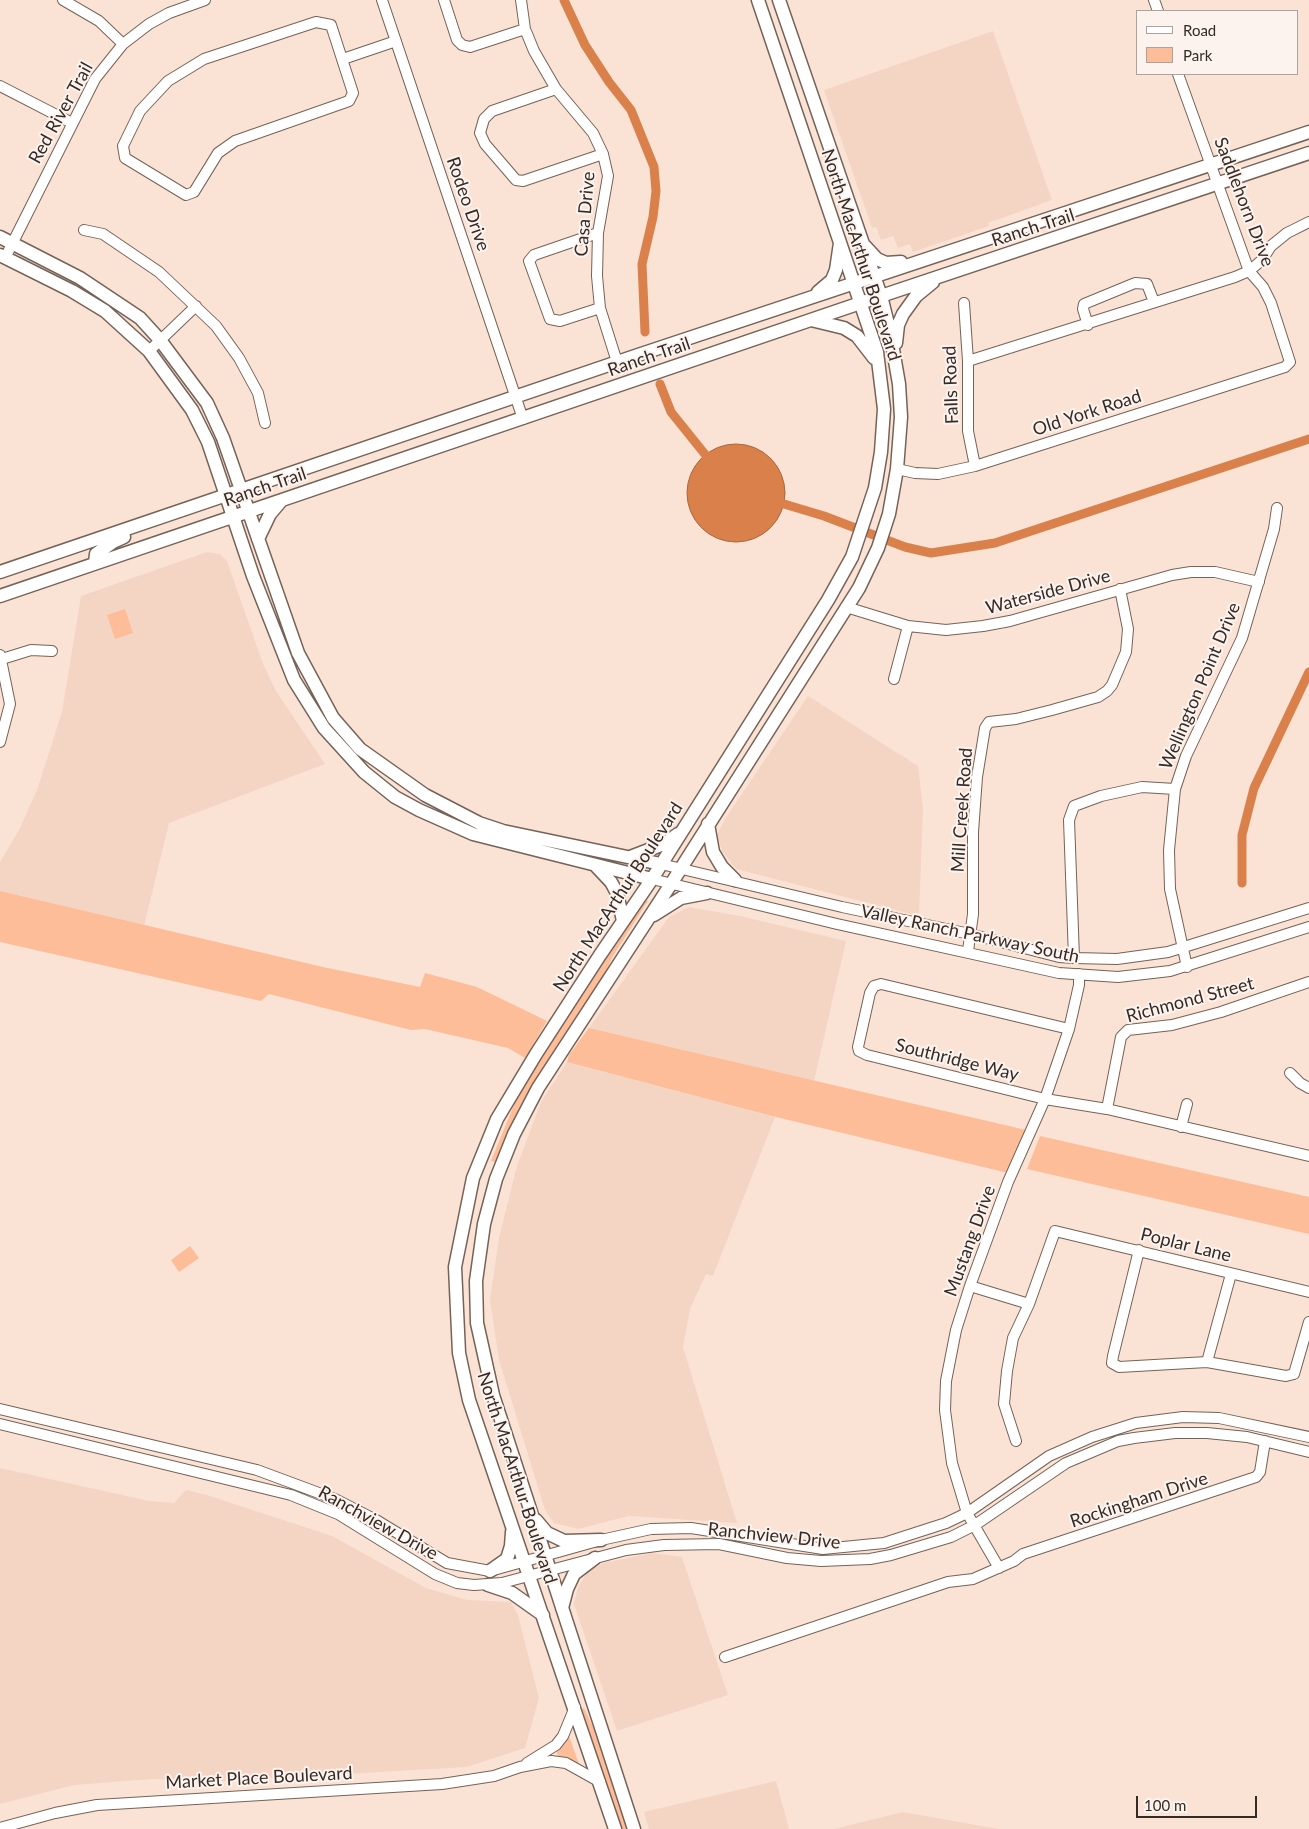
<!DOCTYPE html>
<html>
<head>
<meta charset="utf-8">
<style>
	body { margin:0 }
	#map { position:relative; width:1309px; height:1829px; overflow:hidden; background:#fae3d5; font-family:Lato,sans-serif }
	canvas { display:block }
	.legend { position:absolute; left:1136px; top:10px; width:162px; height:65px; box-sizing:border-box; background:#fdf3ee; border:1px solid #ada39e; margin:0; padding:6px 9px; list-style:none; font-size:15px; color:#342b26 }
	.legend li { display:flex; align-items:center; gap:10px; height:25px }
	.legend b { width:25px; border:1px solid #ada39e }
	.scale { position:absolute; left:1136px; top:1796px; width:121px; height:22px; box-sizing:border-box; border:2px solid #342b26; border-top:0; padding-left:6px; font-size:15px; line-height:18px; white-space:nowrap; color:#342b26; -webkit-text-stroke:4px #fdf3ee; paint-order:stroke }
</style>
</head>
<body>
<div id="map">
<canvas width="1309" height="1829"></canvas>
<ul class="legend">
<li><b style="height:6px;background:#fff"></b>Road</li>
<li><b style="height:14px;background:#fdbd98"></b>Park</li>
</ul>
<div class="scale">100 m</div>
</div>
<script>
const c = document.querySelector('canvas').getContext('2d');
c.lineJoin = 'round';
function fillPath(path, color) {
  c.fillStyle = color;
  c.fill(path, 'evenodd');
}
function toPath(rows) {
  const path = new Path2D();
  for (const r of rows) {
    if (r.length === 3) {
      path.moveTo(r[0] + r[2], r[1]);
      path.arc(r[0], r[1], r[2], 0, 2 * Math.PI);
      continue;
    }
    path.moveTo(r[0], r[1]);
    for (let i = 2; i < r.length; i += 2) path.lineTo(r[i], r[i + 1]);
  }
  return path;
}
function strokePath(path, color, width, dash) {
  c.strokeStyle = color;
  c.lineWidth = width;
  c.lineCap = dash ? 'butt' : 'round';
  c.setLineDash(dash || []);
  c.stroke(path);
}
function drawText(font, color, halo, rows, align = 'center') {
  c.font = font + ' Lato,sans-serif';
  c.lineWidth = 4;
  c.setLineDash([]);
  c.textBaseline = 'middle';
  c.strokeStyle = halo;
  c.fillStyle = color;
  for (const [text, x, y, turn = 0] of rows) {
    c.save();
    c.translate(x, y);
    c.rotate((+turn || 0) * Math.PI / 180);
    c.textAlign = isNaN(turn) ? turn : align;
    if (halo) c.strokeText(text, 0, 0);
    c.fillText(text, 0, 0);
    c.restore();
  }
}
const built = toPath([
	[993,31,1052,200,988,223,989,226,913,252,910,244,898,248,893,236,881,240,876,227,872,228,824,90],
	[207,552,220,554,227,561,263,664,276,691,325,764,169,823,144,926,0,891,0,862,19,830,37,790,62,712,81,596],
	[808,696,918,766,923,808,919,916,736,869,722,851,717,835,725,819],
	[689,907,740,916,846,941,814,1081,589,1028,669,917],
	[567,1062,775,1117,713,1276,706,1274,690,1309,683,1347,737,1523,629,1516,578,1529,554,1523,545,1510,499,1360,490,1300,499,1238,517,1166,541,1102],
	[0,1468,149,1501,174,1503,186,1490,207,1495,332,1536,426,1588,467,1600,511,1602,518,1615,539,1698,525,1748,467,1767,223,1781,151,1779,74,1785,0,1804],
	[652,1553,682,1557,728,1695,617,1731,574,1604,578,1587,588,1571,604,1563],
	[776,1781,789,1829,649,1829,644,1812],
	[903,1812,999,1829,834,1829]
]);
const green = toPath([
	[125,609,133,633,115,639,107,615],
	[0,891,323,967,420,987,425,973,477,987,547,1021,525,1058,508,1048,425,1029,411,1030,269,994,261,1001,0,942],
	[644,899,648,901,613,956,600,984,509,1130,495,1162,491,1161,518,1095],
	[589,1028,1026,1130,1008,1173,768,1115,567,1062,569,1055],
	[1040,1136,1309,1197,1309,1234,1027,1169],
	[190,1246,199,1258,179,1272,171,1260],
	[584,1708,594,1729,627,1829,622,1829,582,1709],
	[568,1733,579,1764,577,1765,559,1758,556,1751]
]);
const water = toPath([
	[736,493,49]
]);
const canal = toPath([
	[564,0,585,45,609,82,631,110,654,167,656,191,653,217,642,264,645,332],
	[660,384,671,412,712,463],
	[774,501,824,516,905,547,931,553,995,543,1309,439],
	[1242,883,1242,835,1254,788,1309,672]
]);
const minor = toPath([
	[63,0,99,21,123,44],
	[382,0,523,419],
	[444,0,457,40,462,45,470,47,525,29],
	[521,0,525,29,534,51,556,89,593,133,603,154,608,176,598,233,597,276,600,308,617,362],
	[1154,0,1158,11],
	[316,22,331,25,353,93,349,101,235,141,218,153,194,192,186,195,125,158,123,146,140,111,168,81,204,59,316,22],
	[343,59,396,41],
	[0,86,72,123],
	[556,89,492,111,484,119,480,133,485,144,516,180,523,181,603,154],
	[84,230,103,234,159,272,216,326,239,358,258,393,265,423],
	[598,233,534,255,529,261,550,319,560,321,600,308],
	[5,258,95,79,123,44,149,24,169,13,205,0],
	[964,303,968,361,968,431,975,466],
	[1088,325,1083,309,1084,304,1135,283,1147,284,1154,302],
	[149,351,196,306],
	[968,361,1235,277,1249,271,1262,260,1271,246,1287,233,1309,222],
	[897,469,915,473,938,474,975,466,1285,367,1290,362,1271,303,1263,287,1249,271,1178,74],
	[846,607,908,626,946,630,983,626,1010,621,1172,575,1191,572,1215,572,1259,582],
	[0,655,10,704,0,742],
	[2,659,31,650,52,651],
	[894,679,908,626],
	[661,864,842,907,970,934,1059,957,1074,958,1117,959,1168,952,1309,908],
	[652,879,837,924,1059,973,1118,977,1170,971,1309,927],
	[968,951,973,914,973,832,977,777,985,728,989,722,1016,719,1052,710,1098,697,1107,691,1112,685,1126,652,1128,629,1120,589],
	[1074,958,1069,820,1074,806,1101,796,1142,787,1175,789],
	[1187,967,1170,889,1169,850,1175,789,1186,756,1242,638,1274,529,1277,508],
	[1069,1029,881,984,874,986,870,993,858,1047,859,1051,867,1055,1045,1099,1107,1109,1309,1156],
	[1290,1073,1300,1083,1309,1088],
	[1107,1109,1121,1037,1128,1030,1172,1025,1221,1012,1309,982],
	[1181,1127,1187,1104],
	[1139,1250,1113,1356,1112,1363,1119,1367,1207,1362,1286,1376,1294,1374,1309,1322],
	[970,1286,1029,1304],
	[1207,1362,1231,1274],
	[0,1409,257,1470,335,1499,376,1520,447,1563,490,1571,601,1540,651,1529,691,1528,823,1549,884,1543,946,1523,967,1513,1049,1456,1092,1437,1136,1423,1183,1417,1219,1418,1309,1437],
	[0,1424,291,1495,338,1514,435,1574,457,1583,474,1585,502,1583,626,1550,664,1545,719,1544,787,1558,821,1561,870,1559,891,1555,951,1537,975,1525,1066,1463,1118,1441,1134,1438,1175,1433,1207,1433,1247,1437,1309,1452],
	[1016,1441,1004,1404,1007,1371,1013,1338,1029,1304,1055,1231,1309,1292],
	[999,1568,967,1513,952,1463,945,1410,946,1381,956,1330,970,1286,1008,1182,1045,1099,1069,1029,1079,985,1079,974],
	[725,1657,948,1582,973,1579,1014,1561,1023,1554,1256,1477,1260,1472,1265,1441],
	[527,1763,556,1745,563,1736,575,1707],
	[0,1828,55,1813,97,1805,442,1784,494,1776,520,1767,551,1761,566,1763,600,1782]
]);
const major = toPath([
	[0,237,80,278,140,318,160,340,207,403,223,438,298,653,333,718,360,749,425,795,479,823,503,831,661,864],
	[865,246,877,259,886,263,901,262],
	[0,255,72,291,105,311,149,351,192,410,208,442,253,576,294,680,324,728,364,772,395,797,419,810,473,834,652,879],
	[818,292,832,280,836,270,840,243],
	[811,320,844,328,857,336,874,358],
	[896,343,898,325,903,314,916,296,933,282],
	[258,539,270,514,281,501],
	[95,563,96,554,113,542,124,537],
	[0,572,638,355,1309,132],
	[0,596,881,296,1309,153],
	[708,824,713,852,722,867,735,880],
	[630,857,664,844,678,834],
	[595,865,611,882,617,893,623,921],
	[654,915,681,898,707,893],
	[536,1520,547,1533,564,1541,601,1540],
	[490,1571,507,1559,511,1546,512,1532],
	[488,1585,512,1593,543,1615],
	[562,1608,567,1589,574,1574,595,1558],
	[615,1829,469,1400,459,1353,455,1267,473,1178,497,1119,536,1054,600,955,652,879,828,600,852,557,875,488,881,452,884,409,877,352,758,0],
	[634,1829,493,1395,477,1323,476,1281,484,1224,496,1179,514,1134,538,1088,671,884,859,588,878,548,889,514,897,469,901,417,899,384,890,332,881,296,779,0]
]);
const streetNames = [
	["Red River Trail",61,113,-61],
	["Saddlehorn Drive",1244,202,69],
	["Rodeo Drive",468,204,71],
	["Casa Drive",585,214,-85],
	["Ranch Trail",1033,228,-18],
	["North MacArthur Boulevard",861,255,72],
	["Ranch Trail",649,357,-19],
	["Falls Road",951,385,-92],
	["Old York Road",1087,413,-18],
	["Ranch Trail",265,487,-19],
	["Waterside Drive",1048,592,-15],
	["Wellington Point Drive",1200,686,-67],
	["Mill Creek Road",962,810,-86],
	["North MacArthur Boulevard",618,897,-57],
	["Valley Ranch Parkway South",970,934,12],
	["Richmond Street",1190,1000,-15],
	["Southridge Way",957,1060,14],
	["Mustang Drive",970,1241,-70],
	["Poplar Lane",1186,1245,14],
	["North MacArthur Boulevard",517,1478,72],
	["Rockingham Drive",1139,1500,-18],
	["Ranchview Drive",378,1523,29],
	["Ranchview Drive",774,1536,6],
	["Market Place Boulevard",259,1778,-3]
];
fillPath(built, '#f4d5c3');
fillPath(green, '#fdbd98');
fillPath(water, '#da814b');
strokePath(water, '#a86740', 1);
strokePath(canal, '#da814b', 9);
strokePath(minor, '#766257', 12);
strokePath(major, '#766257', 15);
strokePath(minor, '#fff', 10);
strokePath(major, '#fff', 12);
drawText('18px', '#342b26', '#fdf3ee', streetNames);
</script>
</body>
</html>
